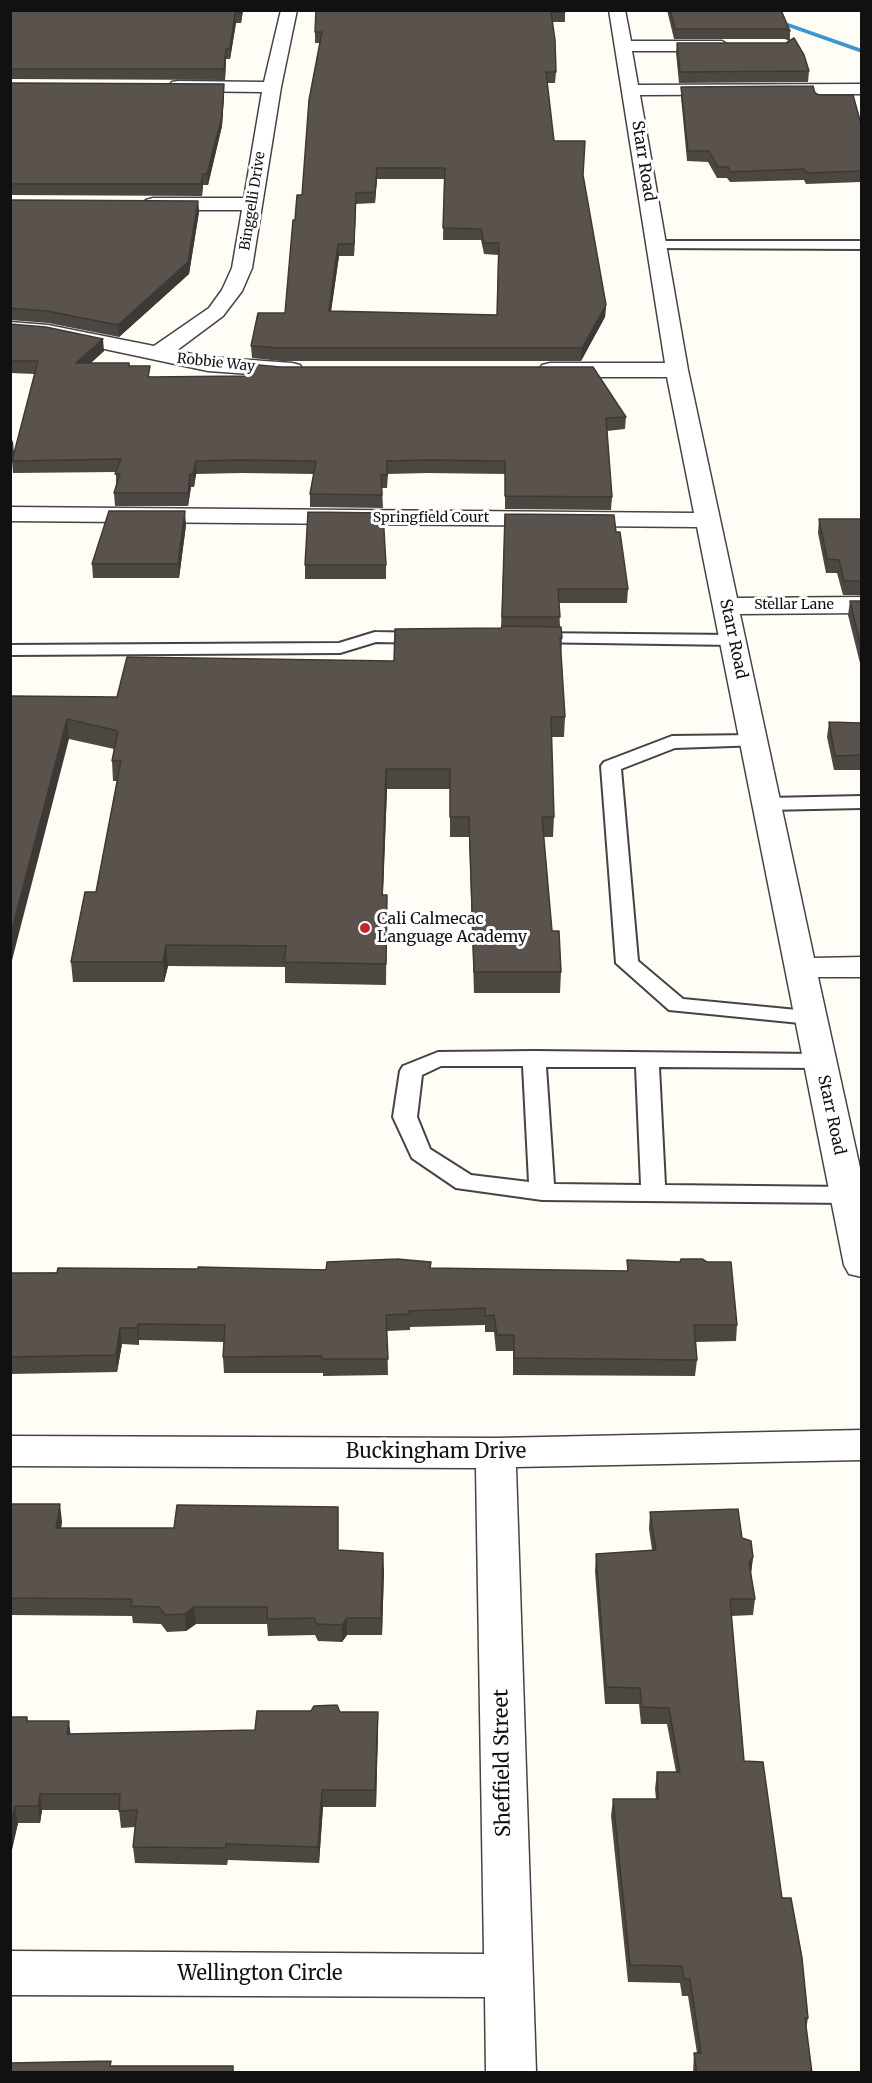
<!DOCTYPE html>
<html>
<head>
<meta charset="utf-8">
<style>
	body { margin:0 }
	#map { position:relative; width:872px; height:2083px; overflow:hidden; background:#fffdf5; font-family:Merriweather,serif }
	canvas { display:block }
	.frame { position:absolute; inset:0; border:12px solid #111; pointer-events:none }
</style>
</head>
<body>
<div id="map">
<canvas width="872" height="2083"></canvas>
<div class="frame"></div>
</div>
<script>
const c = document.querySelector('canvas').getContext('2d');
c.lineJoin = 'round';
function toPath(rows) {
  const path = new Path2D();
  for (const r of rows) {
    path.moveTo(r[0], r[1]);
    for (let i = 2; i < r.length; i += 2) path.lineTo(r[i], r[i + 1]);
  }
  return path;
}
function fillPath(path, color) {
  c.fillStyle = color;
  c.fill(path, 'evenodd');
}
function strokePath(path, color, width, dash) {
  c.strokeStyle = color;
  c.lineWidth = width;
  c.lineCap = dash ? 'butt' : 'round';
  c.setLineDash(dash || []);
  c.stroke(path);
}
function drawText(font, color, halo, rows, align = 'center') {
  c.font = font + ' Merriweather,serif';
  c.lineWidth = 6;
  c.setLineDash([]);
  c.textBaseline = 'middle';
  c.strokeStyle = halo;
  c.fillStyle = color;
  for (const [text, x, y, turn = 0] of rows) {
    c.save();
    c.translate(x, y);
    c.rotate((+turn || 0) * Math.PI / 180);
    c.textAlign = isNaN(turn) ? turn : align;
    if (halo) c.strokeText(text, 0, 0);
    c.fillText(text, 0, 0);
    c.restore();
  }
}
const stream = toPath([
	[740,10,751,10,862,49,862,53,740,10]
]);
const lane = toPath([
	[657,241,862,241,862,249,652,248,650,245,652,242,657,241],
	[375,632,426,633,432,634,435,638,432,642,426,643,376,642,340,653,10,655,10,645,339,643,375,632],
	[531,633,734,635,740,636,743,640,740,644,734,645,525,642,522,638,525,634,531,633],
	[754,735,761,737,764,741,761,745,675,748,621,769,638,961,683,999,818,1012,821,1017,818,1022,810,1024,669,1010,616,963,601,766,604,762,672,736,754,735],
	[862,796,862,808,767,810,760,808,757,804,760,800,767,798,862,796],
	[534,1051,819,1054,827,1056,830,1061,827,1066,819,1068,659,1067,665,1185,848,1187,857,1189,860,1195,857,1201,848,1203,542,1200,456,1188,412,1158,393,1117,400,1071,403,1066,438,1052,534,1051],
	[441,1066,523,1066,529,1182,471,1175,430,1149,417,1117,422,1075,441,1066],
	[546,1067,636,1067,641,1185,554,1184,546,1067]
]);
const street = toPath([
	[281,10,297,10,281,87,252,268,242,291,223,316,176,351,208,357,292,363,300,365,303,370,300,375,292,377,208,371,48,337,10,334,10,322,48,325,154,346,209,308,222,290,232,268,242,210,153,210,146,208,143,204,146,200,153,198,244,198,262,92,178,91,172,90,169,86,172,82,178,81,264,82,281,10],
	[609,10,625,10,631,41,722,41,730,46,722,51,632,51,638,85,862,84,862,94,640,95,688,370,737,598,862,597,862,613,740,614,814,958,862,957,862,977,818,977,862,1177,862,1277,849,1274,844,1265,697,527,10,521,10,507,694,513,667,377,550,377,542,375,539,370,542,365,550,363,665,363,609,10],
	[862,1430,862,1460,516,1467,536,2072,486,2072,485,1997,10,1995,10,1951,484,1954,476,1468,10,1466,10,1436,496,1438,862,1430]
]);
const wall = toPath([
	[10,10,243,10,241,23,236,23,230,59,226,59,225,80,10,79],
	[565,10,565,22,552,22,556,72,555,83,547,83,554,141,583,175,606,305,605,317,581,361,281,361,252,358,251,346,285,313,295,220,302,195,320,43,315,43,315,32],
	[377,179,444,179,443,240,481,240,484,254,498,255,497,315,331,312,339,256,354,256,356,204,375,203],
	[667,10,781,10,790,31,790,41,809,71,808,82,679,83,676,53,677,43,786,43,789,41,785,39,674,39],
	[10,83,224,84,224,94,222,126,208,185,203,185,202,196,10,195],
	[681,87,815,93,861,124,861,182,806,184,804,180,730,182,727,178,717,178,708,162,687,161,681,97],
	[10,200,198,201,199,212,189,274,119,337,48,323,10,320],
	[10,324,104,351,91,363,129,363,130,366,151,377,626,417,625,429,607,431,612,497,611,510,505,509,505,474,428,473,388,474,387,488,382,488,383,508,310,507,310,494,314,474,241,473,196,474,194,487,191,487,188,506,115,506,114,493,116,485,116,472,13,473,12,461,35,374,10,373],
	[505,514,616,532,628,589,627,603,559,603,560,627,562,638,561,657,565,717,564,737,551,737,554,817,553,837,544,837,552,931,561,972,560,993,474,993,469,837,450,837,450,789,387,789,383,895,387,895,386,985,285,983,285,967,168,966,164,982,73,982,71,962,96,892,117,781,113,781,112,761,114,749,69,739,10,699,117,697,394,661,501,628],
	[819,519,861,519,861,595,843,595,837,573,826,573,818,533],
	[186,525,179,578,93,578,92,564],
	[305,565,386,565,386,579,305,579],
	[850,601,861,601,861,667,848,615],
	[829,722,861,723,861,770,834,770,827,737],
	[627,1260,737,1325,736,1341,696,1342,697,1360,695,1376,513,1375,513,1351,496,1351,494,1332,485,1332,485,1325,410,1327,410,1330,387,1331,388,1375,323,1376,323,1373,224,1373,223,1357,224,1342,139,1340,139,1345,122,1344,117,1372,10,1374,10,1273,431,1268,627,1271],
	[10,1504,62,1521,61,1528,174,1528,338,1507,338,1550,384,1570,382,1635,347,1635,342,1642,318,1641,315,1635,268,1636,267,1624,196,1624,186,1631,167,1632,161,1624,133,1623,132,1616,10,1615],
	[650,1512,742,1538,753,1557,751,1573,755,1599,753,1615,731,1616,744,1761,782,1898,808,2018,806,2030,812,2073,693,2073,694,2053,697,2053,688,1996,682,1996,680,1983,628,1982,611,1816,613,1799,656,1799,655,1789,657,1772,676,1772,667,1724,641,1724,639,1704,605,1704,595,1571,596,1554,652,1550,649,1529],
	[340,1712,378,1728,376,1807,323,1807,319,1863,228,1860,227,1865,135,1863,133,1847,135,1827,121,1828,119,1810,42,1810,40,1823,18,1823,10,1858,10,1717,28,1721,70,1734,255,1730]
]);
const shadedWall = toPath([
	[241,10,243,10,241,23],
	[235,13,236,23,230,59,230,49],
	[226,49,226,59,225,80,224,69],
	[224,84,224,94,222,126,208,185,207,174],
	[377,168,377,179,375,203,375,192],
	[203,174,203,185,202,196,201,184],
	[356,193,356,204,354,256,354,244],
	[198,201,199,212,189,274,119,337,118,325],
	[338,244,339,256,329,324,329,311],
	[606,305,605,317,581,361,582,348],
	[103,339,104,351,77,375,76,363],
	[13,440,14,454,10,465,10,447],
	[196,461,196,474,194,487,193,474],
	[190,474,191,487,188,506,188,493],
	[185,511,186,525,179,578,178,564],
	[67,719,69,739,10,968,10,937],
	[386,769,387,789,382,915,382,895],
	[166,945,168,966,164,982,163,962],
	[138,1324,139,1340,139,1345,137,1328],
	[120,1328,122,1344,117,1372,116,1355],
	[60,1504,62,1521,59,1545,56,1528],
	[383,1553,384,1570,382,1635,381,1618],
	[753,1557,751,1574,749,1563],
	[194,1607,196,1624,186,1631,185,1614],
	[347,1618,347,1635,342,1642,342,1625],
	[378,1712,378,1728,376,1807,375,1790],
	[69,1721,71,1738,67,1734],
	[322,1790,323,1807,319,1863,318,1847],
	[40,1794,42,1810,40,1823,38,1806],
	[15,1806,18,1823,10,1858,10,1828]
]);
const building = toPath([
	[10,10,241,10,241,13,235,13,230,49,226,49,224,69,10,69,10,10],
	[316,10,565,10,565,12,551,12,555,40,556,72,546,72,554,141,585,141,583,175,606,305,582,348,281,348,251,346,258,313,285,313,293,220,295,220,297,195,302,195,309,100,322,32,315,32,316,10],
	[377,168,445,168,443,228,481,229,484,243,499,243,497,315,329,311,338,244,354,244,356,193,375,192,377,168],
	[670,10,781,10,790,31,786,29,675,29,670,10],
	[794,38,804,55,809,71,680,72,677,43,786,43,794,38],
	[10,83,224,84,222,116,207,174,203,174,201,184,10,184,10,83],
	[813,86,815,93,819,95,853,95,861,124,861,171,807,173,804,169,730,172,728,167,718,167,709,151,688,151,681,87,813,86],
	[10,200,198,201,188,262,118,325,47,311,10,308,10,200],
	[10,324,46,327,103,339,76,363,129,363,129,366,150,366,148,377,246,376,248,364,280,367,593,367,626,417,606,418,612,497,505,496,505,461,428,460,387,461,387,475,381,475,382,495,310,494,316,461,241,460,196,461,193,474,190,474,188,493,114,493,120,474,115,474,121,459,12,461,38,361,10,361,10,324],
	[109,511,185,511,178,564,92,564,109,511],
	[308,512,383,513,386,565,305,565,308,512],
	[505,514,614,515,616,532,620,532,628,589,558,589,560,617,502,617,505,514],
	[819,519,861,519,861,581,844,581,839,560,827,559,819,519],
	[850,601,861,601,861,647,850,601],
	[502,626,561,627,562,638,560,638,565,717,551,717,554,817,542,817,552,931,559,931,561,972,474,972,469,817,450,817,450,769,386,769,382,895,387,895,386,964,284,962,286,946,166,945,163,962,71,962,85,892,96,892,121,761,112,761,118,731,67,719,10,937,11,696,117,697,127,657,394,661,395,629,501,628,502,626],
	[829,722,861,723,861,755,835,756,829,722],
	[397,1259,431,1262,430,1268,628,1271,627,1260,680,1262,681,1259,702,1259,707,1262,731,1262,737,1325,694,1325,697,1360,514,1358,514,1335,497,1335,494,1315,485,1316,485,1308,409,1311,410,1314,386,1315,388,1359,322,1359,322,1356,223,1357,225,1325,138,1324,137,1328,120,1328,116,1355,10,1357,10,1273,57,1273,58,1268,198,1269,198,1267,326,1270,327,1262,397,1259],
	[10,1504,60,1504,56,1528,174,1528,177,1505,338,1507,338,1550,383,1553,381,1618,347,1618,342,1625,317,1624,314,1618,267,1619,267,1607,194,1607,185,1614,165,1615,159,1607,131,1606,132,1599,10,1598,10,1504],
	[738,1509,742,1538,751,1541,753,1557,749,1563,755,1599,730,1599,744,1761,763,1762,782,1898,791,1898,802,1958,808,2018,805,2018,812,2073,697,2073,694,2053,701,2053,690,1979,684,1979,682,1966,630,1965,613,1799,658,1799,657,1772,680,1772,669,1708,642,1707,640,1688,606,1687,596,1554,656,1550,650,1512,738,1509],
	[337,1705,340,1712,378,1712,375,1790,322,1790,318,1847,226,1844,226,1848,133,1847,137,1810,119,1811,120,1794,40,1794,38,1806,15,1806,10,1828,10,1717,27,1717,27,1721,69,1721,67,1734,255,1730,257,1711,311,1711,314,1706,337,1705],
	[111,2061,110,2066,233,2066,233,2073,10,2073,10,2063,111,2061]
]);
const markers = [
	[365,928,6,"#c4262e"]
];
const farStreetnames = [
	["Binggelli Drive",253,201,-81],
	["Robbie Way",216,363,6],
	["Springfield Court",431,518],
	["Stellar Lane",794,605]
];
const streetNames = [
	["Starr Road",643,161,81],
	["Starr Road",733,639,78],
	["Starr Road",831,1115,78]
];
const poiNames = [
	["Cali Calmecac",377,919],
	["Language Academy",377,937]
];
const nearStreetnames = [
	["Buckingham Drive",436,1452],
	["Sheffield Street",503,1763,-91],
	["Wellington Circle",260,1974]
];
fillPath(stream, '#3f96cf');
strokePath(lane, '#444', 4);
strokePath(street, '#444', 3);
fillPath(lane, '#fff');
fillPath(street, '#fff');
fillPath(wall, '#4d4742');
fillPath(shadedWall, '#3f3936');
fillPath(building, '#5a524d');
strokePath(building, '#3f3936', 1.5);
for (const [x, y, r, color] of markers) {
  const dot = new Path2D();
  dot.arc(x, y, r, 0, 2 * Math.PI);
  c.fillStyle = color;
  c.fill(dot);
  strokePath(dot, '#fff', 2);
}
drawText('14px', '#111', '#fff', farStreetnames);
drawText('16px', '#111', '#fff', streetNames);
drawText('16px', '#111', '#fff', poiNames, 'left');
drawText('20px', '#111', '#fff', nearStreetnames);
</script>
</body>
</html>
